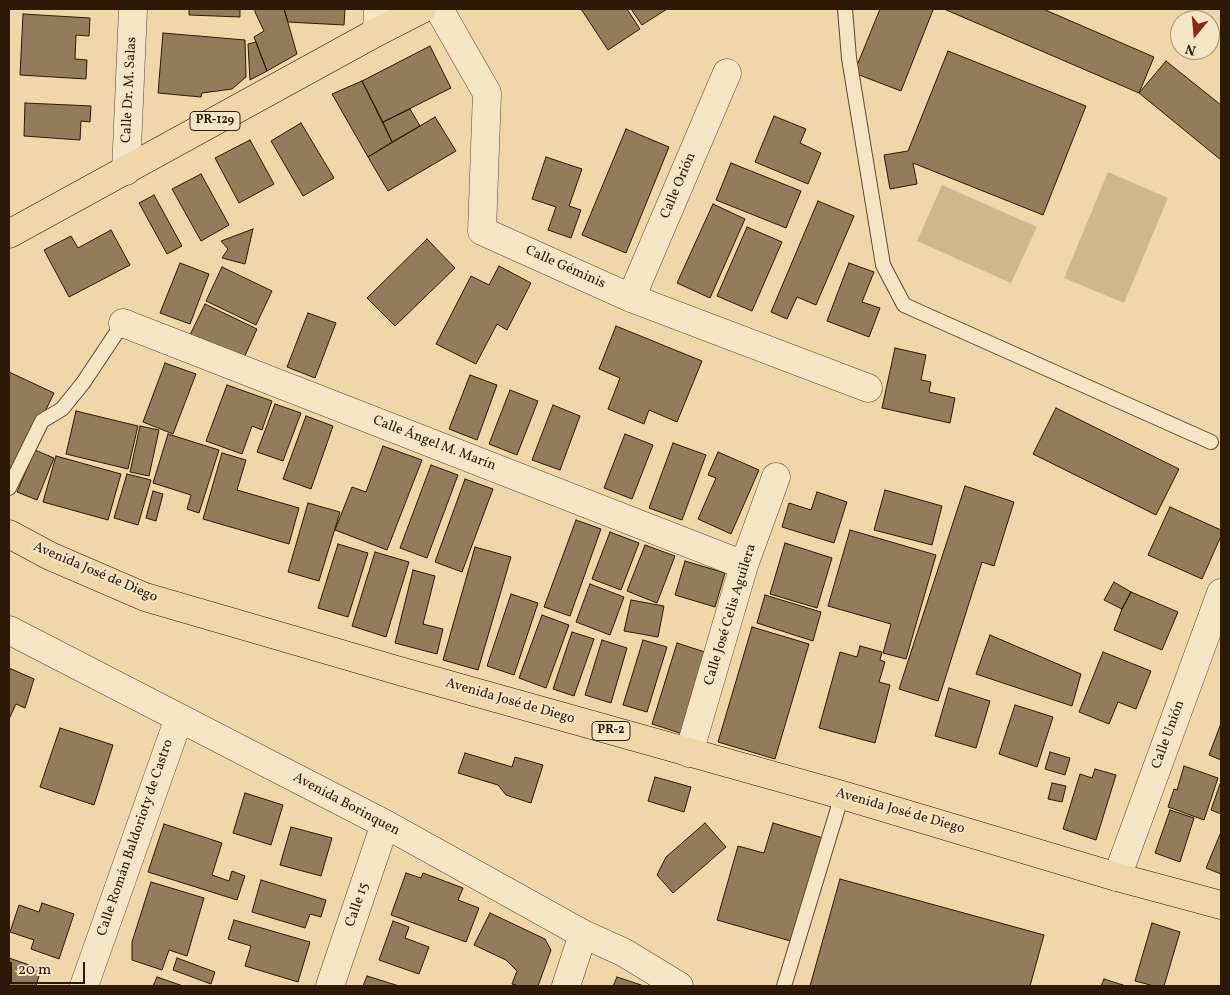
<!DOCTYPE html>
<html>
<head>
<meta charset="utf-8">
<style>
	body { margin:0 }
	#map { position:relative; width:1230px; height:995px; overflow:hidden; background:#efd7a9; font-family:Vollkorn,serif }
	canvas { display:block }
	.frame { position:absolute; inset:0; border:10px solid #2e1907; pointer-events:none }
	.north { position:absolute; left:1170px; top:10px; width:50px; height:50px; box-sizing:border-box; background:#f5e5c7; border:1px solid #a5937a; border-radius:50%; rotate:197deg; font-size:14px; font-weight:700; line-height:20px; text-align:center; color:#2e1907 }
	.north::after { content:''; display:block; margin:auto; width:18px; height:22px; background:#8f2418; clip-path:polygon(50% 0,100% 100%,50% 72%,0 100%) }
	.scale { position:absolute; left:10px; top:962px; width:75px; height:22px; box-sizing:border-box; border:2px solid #2e1907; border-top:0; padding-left:6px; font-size:15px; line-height:18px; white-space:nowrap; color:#2e1907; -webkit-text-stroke:4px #f5e5c7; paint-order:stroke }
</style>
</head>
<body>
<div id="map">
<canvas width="1230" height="995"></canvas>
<div class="frame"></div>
<div class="north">N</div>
<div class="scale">20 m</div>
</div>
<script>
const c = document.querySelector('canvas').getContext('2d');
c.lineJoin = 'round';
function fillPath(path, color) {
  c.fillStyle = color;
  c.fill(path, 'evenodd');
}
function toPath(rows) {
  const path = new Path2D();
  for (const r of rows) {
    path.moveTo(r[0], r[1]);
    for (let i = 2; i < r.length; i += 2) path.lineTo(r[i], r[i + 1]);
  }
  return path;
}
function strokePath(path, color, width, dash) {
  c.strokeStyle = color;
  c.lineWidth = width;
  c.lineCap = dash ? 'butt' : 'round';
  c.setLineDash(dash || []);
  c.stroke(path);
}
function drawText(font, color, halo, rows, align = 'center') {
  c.font = font + ' Vollkorn,serif';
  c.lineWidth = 4;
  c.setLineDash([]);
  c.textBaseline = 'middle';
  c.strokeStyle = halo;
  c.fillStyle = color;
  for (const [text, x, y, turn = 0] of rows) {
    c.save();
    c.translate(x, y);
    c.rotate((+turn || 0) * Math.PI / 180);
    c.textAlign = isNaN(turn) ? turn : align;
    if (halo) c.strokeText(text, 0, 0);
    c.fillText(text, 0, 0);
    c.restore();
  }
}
const green = toPath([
	[1108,172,1168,198,1124,303,1064,278],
	[942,185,1037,227,1011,283,917,241]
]);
const building = toPath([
	[189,9,240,9,240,17,189,15,189,9],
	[255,9,284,9,297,54,267,71,254,37,264,31,255,12,255,9],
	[284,9,345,9,344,25,288,22,284,9],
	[581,9,627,9,640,29,608,50,581,9],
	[631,9,667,9,642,25,631,9],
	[880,9,930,9,933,10,901,91,854,73,880,9],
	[944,9,1043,9,1154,57,1139,93,944,9],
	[23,14,90,18,89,36,76,35,75,59,87,60,86,79,20,75,23,14],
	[163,33,245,40,246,77,232,89,202,93,201,97,158,93,163,33],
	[256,42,267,71,250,80,248,44,256,42],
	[430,46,451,88,383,122,362,81,430,46],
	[948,51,1086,106,1043,215,913,163,917,184,890,189,884,155,908,151,948,51],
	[1166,61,1221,105,1221,160,1139,93,1166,61],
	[362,81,392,142,368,157,332,94,362,81],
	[25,103,91,106,90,122,81,121,80,140,24,136,25,103],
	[410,109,420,126,392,142,383,122,410,109],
	[774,116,806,129,800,143,821,153,808,184,755,162,774,116],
	[435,117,456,151,388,191,368,157,435,117],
	[301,123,334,178,303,196,271,141,301,123],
	[626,129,669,147,626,253,582,235,626,129],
	[250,140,274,184,239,203,215,158,250,140],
	[546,157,582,169,569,206,581,210,571,238,548,230,556,207,532,199,546,157],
	[731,163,801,191,786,228,716,200,731,163],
	[201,174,229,225,201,241,172,189,201,174],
	[154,195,182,246,167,254,139,203,154,195],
	[818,201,854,216,816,305,797,297,787,319,771,312,818,201],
	[713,204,745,219,710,298,677,283,713,204],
	[747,227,782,242,752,311,717,296,747,227],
	[253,229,245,264,222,258,228,249,221,241,253,229],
	[111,230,130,265,69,297,44,250,71,236,78,248,111,230],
	[427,239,455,268,395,326,367,298,427,239],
	[180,263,209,274,190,324,160,313,180,263],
	[849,263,874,272,862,302,880,308,869,337,827,321,849,263],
	[499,266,531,283,507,330,497,324,476,364,436,344,471,276,489,285,499,266],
	[222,267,272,291,256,325,206,301,222,267],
	[205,304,257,329,243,360,190,335,205,304],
	[308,313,336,323,315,378,287,367,308,313],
	[616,326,702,361,677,422,649,410,644,424,608,409,620,378,599,369,616,326],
	[895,348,926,355,921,380,931,382,929,392,955,398,950,423,882,408,895,348],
	[165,363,196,374,173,434,143,422,165,363],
	[9,372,54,393,9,486,9,372],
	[470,375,497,385,477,440,449,429,470,375],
	[227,385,272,401,262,430,252,426,242,454,206,441,227,385],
	[510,390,538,401,517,455,489,444,510,390],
	[275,404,301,413,283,461,257,452,275,404],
	[553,405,580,416,560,470,532,460,553,405],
	[1056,408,1179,469,1156,515,1033,454,1056,408],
	[76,411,138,426,128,469,66,454,76,411],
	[306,416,333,426,311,489,283,479,306,416],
	[140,426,159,430,149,476,130,472,140,426],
	[168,434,219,450,199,513,187,509,191,495,153,483,168,434],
	[625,434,653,445,632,499,604,488,625,434],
	[673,443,706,455,682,520,649,508,673,443],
	[383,446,422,460,387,550,335,530,352,487,366,492,383,446],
	[35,450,54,458,37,500,17,492,35,450],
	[718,452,759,470,731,534,698,519,716,478,708,475,718,452],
	[222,453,246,460,237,490,299,508,289,544,203,519,222,453],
	[56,456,121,474,108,520,43,502,56,456],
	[431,465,458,475,427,558,400,548,431,465],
	[127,474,151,480,138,525,114,518,127,474],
	[465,479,493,489,462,572,435,562,465,479],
	[965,486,1014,502,994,566,982,562,938,701,899,689,965,486],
	[885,490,942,506,932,545,874,530,885,490],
	[153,491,163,494,156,521,146,518,153,491],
	[817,492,847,502,834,543,782,527,789,503,811,510,817,492],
	[308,503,340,512,319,581,288,572,308,503],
	[1170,507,1221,530,1221,536,1202,579,1148,555,1170,507],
	[576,520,601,529,570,616,544,607,576,520],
	[850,530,936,555,906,659,883,653,891,624,828,606,850,530],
	[610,532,639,543,621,590,592,579,610,532],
	[785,543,832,558,817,608,770,594,785,543],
	[338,544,368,553,348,617,318,608,338,544],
	[645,545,675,556,657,603,627,591,645,545],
	[475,547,511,557,478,670,443,660,475,547],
	[375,552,409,562,386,637,352,626,375,552],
	[685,561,725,573,715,607,675,595,685,561],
	[413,570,435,576,423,624,443,629,437,654,395,643,413,570],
	[1114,582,1131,592,1122,609,1104,600,1114,582],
	[590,584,624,597,610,635,576,622,590,584],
	[1131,592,1178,612,1162,650,1114,630,1122,609,1131,592],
	[511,594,538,603,514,675,487,666,511,594],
	[765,595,821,612,813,641,757,623,765,595],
	[631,600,664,606,658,637,624,631,631,600],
	[542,615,569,625,546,688,519,678,542,615],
	[752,627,809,644,775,759,718,742,752,627],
	[572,632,594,639,574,696,553,689,572,632],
	[990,635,1081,674,1072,706,976,674,990,635],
	[602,640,627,648,611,703,585,695,602,640],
	[643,640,667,647,647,712,623,705,643,640],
	[677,643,708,653,683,734,652,724,677,643],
	[860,646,882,652,880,660,885,662,879,682,890,685,875,743,819,728,840,652,857,657,860,646],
	[1103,652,1151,671,1136,709,1118,702,1109,724,1079,712,1103,652],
	[9,668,34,679,25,708,16,704,9,719,9,668],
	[949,688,990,701,976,748,935,736,949,688],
	[1015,705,1053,717,1037,767,999,754,1015,705],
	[1220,726,1221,727,1221,760,1209,755,1220,726],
	[60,728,113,745,94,805,40,787,60,728],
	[1050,752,1070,758,1065,775,1045,769,1050,752],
	[465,753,512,767,515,757,543,765,531,803,506,795,498,785,458,773,465,753],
	[1184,766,1218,778,1204,820,1168,807,1174,789,1177,790,1184,766],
	[1095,769,1116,775,1096,840,1063,829,1080,774,1092,778,1095,769],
	[655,777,691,787,684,812,648,801,655,777],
	[1221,781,1221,814,1211,810,1221,781],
	[1052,783,1066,786,1062,802,1048,799,1052,783],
	[245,793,283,805,271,845,233,833,245,793],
	[1170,810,1194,818,1180,862,1155,853,1170,810],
	[705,823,726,847,673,893,657,875,666,857,705,823],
	[773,823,823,838,794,942,717,920,738,846,764,853,773,823],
	[164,824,222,843,212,875,229,881,232,871,245,876,237,900,148,872,164,824],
	[291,827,332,838,321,876,280,865,291,827],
	[1221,832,1221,874,1206,868,1221,832],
	[406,873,421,878,423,873,463,888,458,900,479,908,466,942,391,915,406,873],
	[840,879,1044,935,1030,986,810,986,840,879],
	[261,880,326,900,321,917,310,914,305,928,252,912,261,880],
	[151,882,204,898,187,956,169,950,162,970,132,960,132,942,151,882],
	[42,903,74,914,59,959,31,949,34,940,10,932,19,905,39,912,42,903],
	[490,913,545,939,551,950,538,986,519,986,512,984,517,971,506,960,474,945,490,913],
	[234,920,310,942,298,982,245,966,251,946,228,939,234,920],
	[393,921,409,927,405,938,429,947,419,974,379,960,393,921],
	[1152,923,1180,932,1164,986,1154,986,1135,981,1152,923],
	[9,958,41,969,36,986,9,986,9,958],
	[177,958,215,972,211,984,173,970,177,958],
	[367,976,399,986,363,986,367,976],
	[157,977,183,986,153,986,157,977],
	[617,977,644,986,613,986,617,977],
	[1104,979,1126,986,1101,986,1104,979]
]);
const lane = toPath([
	[845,9,849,58,883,265,904,305,1211,442],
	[9,488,42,421,62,409,83,383,123,323],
	[784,986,842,795]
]);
const street = toPath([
	[439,9,487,93,482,231,631,298,868,388],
	[377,32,378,9],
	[126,171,133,9],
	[631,298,727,73],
	[123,323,744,565],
	[9,630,385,824,583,934,623,952,679,986],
	[689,753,744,565,776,477],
	[1117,877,1221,593],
	[84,986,179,718],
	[330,986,385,824],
	[566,986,583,934]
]);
const primary = toPath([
	[9,234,377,32,422,9],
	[9,534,50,556,145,597,403,672,842,795,1117,877,1221,905]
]);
const shields = [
	[215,121,50],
	[611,731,38]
];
const shieldNames = [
	["PR-129",215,121],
	["PR-2",611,731]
];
const streetNames = [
	["Calle Dr. M. Salas",130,90,-87],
	["Calle Orión",679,186,-67],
	["Calle Géminis",565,268,24],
	["Calle Ángel M. Marín",434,444,21],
	["Avenida José de Diego",95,573,23],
	["Calle José Celis Aguilera",731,615,-73],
	["Avenida José de Diego",510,702,16],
	["Calle Unión",1169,735,-70],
	["Avenida Borinquen",346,805,28],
	["Avenida José de Diego",900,812,16],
	["Calle Román Baldorioty de Castro",136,838,-71],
	["Calle 15",358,905,-71]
];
fillPath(green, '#ceb78d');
fillPath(building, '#927c5b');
strokePath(building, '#2e1907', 1);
strokePath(lane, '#5e4830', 16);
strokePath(street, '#5e4830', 29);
strokePath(primary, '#2e1907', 29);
strokePath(lane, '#f5e5c7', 14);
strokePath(street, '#f5e5c7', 28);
strokePath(primary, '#efd7a9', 28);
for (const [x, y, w] of shields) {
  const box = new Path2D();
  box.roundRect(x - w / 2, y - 9.5, w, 19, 4);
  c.fillStyle = '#f5e5c7';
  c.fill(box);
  strokePath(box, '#2e1907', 1);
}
drawText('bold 12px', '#2e1907', null, shieldNames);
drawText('14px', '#2e1907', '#f5e5c7', streetNames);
</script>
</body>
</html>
